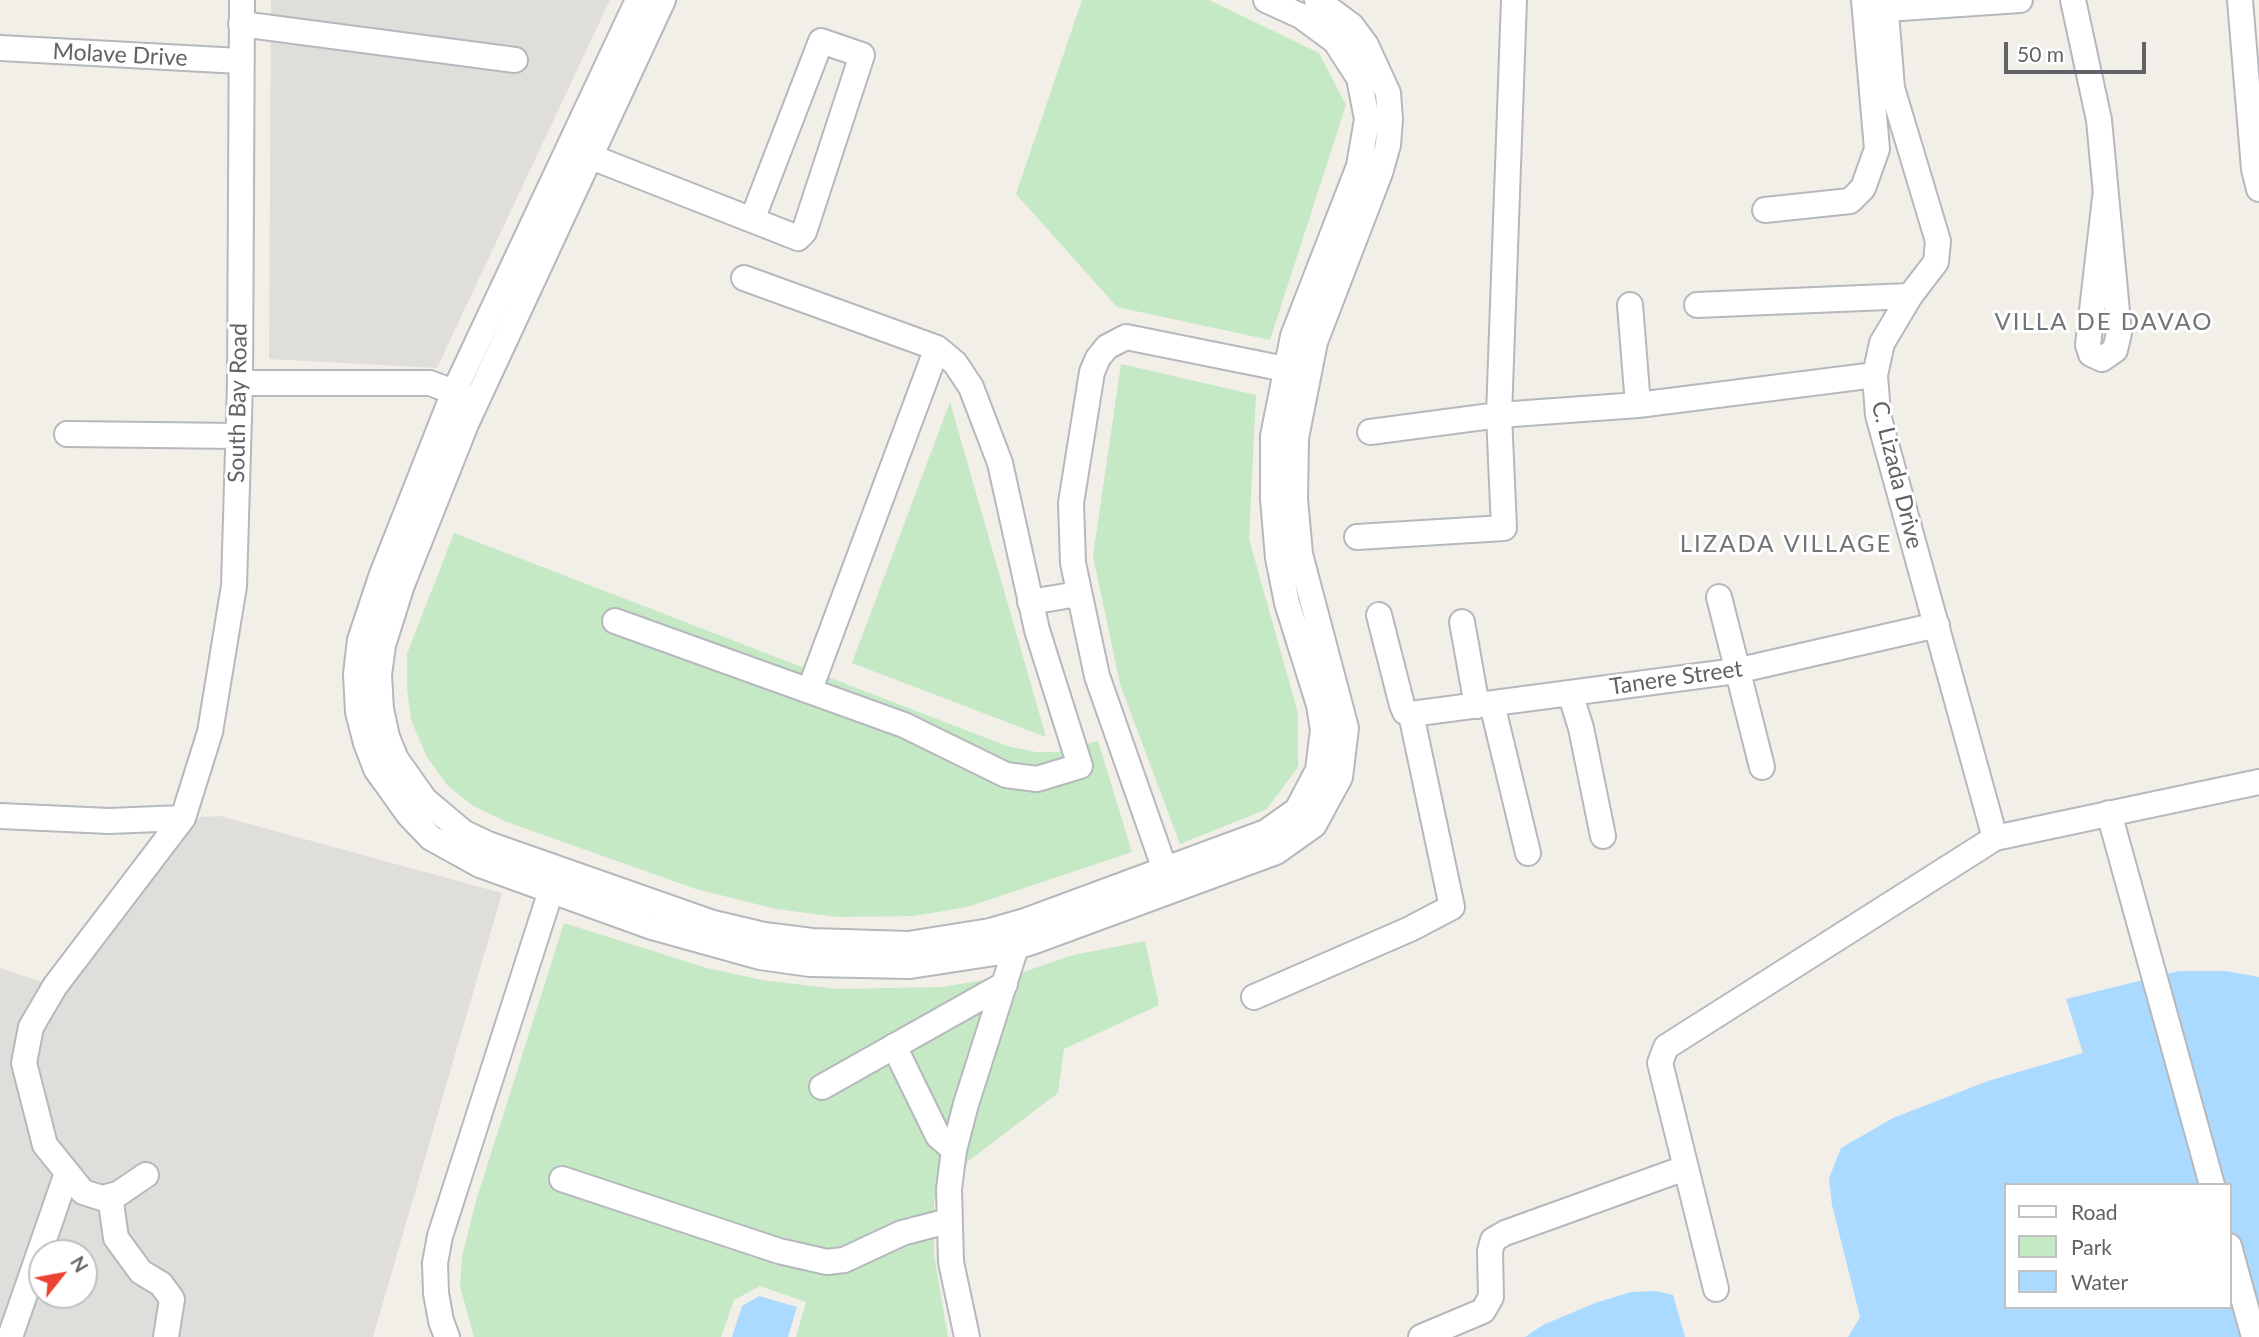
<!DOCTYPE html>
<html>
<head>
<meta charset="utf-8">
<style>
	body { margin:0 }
	#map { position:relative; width:2259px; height:1337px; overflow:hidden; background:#f1efe8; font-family:Lato,sans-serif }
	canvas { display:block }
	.legend { position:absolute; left:2004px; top:1183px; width:228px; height:126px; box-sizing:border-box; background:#fff; border:2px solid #bfc1c3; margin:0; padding:9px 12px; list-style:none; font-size:21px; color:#5f6368 }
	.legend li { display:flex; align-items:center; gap:14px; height:35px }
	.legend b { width:35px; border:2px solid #bfc1c3 }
	.north { position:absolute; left:28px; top:1239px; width:70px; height:70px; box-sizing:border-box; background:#fff; border:2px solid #bfc1c3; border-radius:50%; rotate:59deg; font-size:19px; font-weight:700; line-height:28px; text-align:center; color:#5f6368 }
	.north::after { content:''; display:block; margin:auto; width:24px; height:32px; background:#ea4335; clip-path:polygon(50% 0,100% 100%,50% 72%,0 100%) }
	.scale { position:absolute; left:2004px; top:42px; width:142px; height:32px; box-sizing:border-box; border:4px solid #5f6368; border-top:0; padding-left:9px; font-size:21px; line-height:24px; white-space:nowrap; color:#5f6368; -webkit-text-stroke:5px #fff; paint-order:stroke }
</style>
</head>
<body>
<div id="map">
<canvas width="2259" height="1337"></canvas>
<ul class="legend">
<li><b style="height:9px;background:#fff"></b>Road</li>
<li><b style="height:19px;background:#c5e8c5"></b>Park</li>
<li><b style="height:19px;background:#aadaff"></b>Water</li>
</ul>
<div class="north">N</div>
<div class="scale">50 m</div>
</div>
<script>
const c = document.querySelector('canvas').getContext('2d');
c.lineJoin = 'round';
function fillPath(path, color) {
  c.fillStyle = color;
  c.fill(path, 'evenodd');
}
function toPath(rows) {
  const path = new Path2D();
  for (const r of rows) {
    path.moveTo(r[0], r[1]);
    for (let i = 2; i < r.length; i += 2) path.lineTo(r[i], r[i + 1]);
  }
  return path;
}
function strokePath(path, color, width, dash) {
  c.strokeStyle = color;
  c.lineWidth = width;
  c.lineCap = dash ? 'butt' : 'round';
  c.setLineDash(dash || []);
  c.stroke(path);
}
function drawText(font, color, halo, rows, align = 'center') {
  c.font = font + ' Lato,sans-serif';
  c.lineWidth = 6;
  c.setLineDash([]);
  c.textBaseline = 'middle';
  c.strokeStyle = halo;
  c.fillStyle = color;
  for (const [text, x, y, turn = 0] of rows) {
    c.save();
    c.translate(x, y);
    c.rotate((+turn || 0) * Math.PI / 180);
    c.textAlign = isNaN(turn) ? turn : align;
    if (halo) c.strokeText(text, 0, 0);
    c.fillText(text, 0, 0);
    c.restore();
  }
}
const industrial = toPath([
	[271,0,610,0,437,368,269,359],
	[220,816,502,893,373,1337,0,1337,0,968,60,988,182,826,201,817],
	[42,1253,84,1253,84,1295,42,1295]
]);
const green = toPath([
	[1082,0,1209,0,1319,53,1346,105,1270,340,1117,307,1016,194],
	[1121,364,1256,395,1249,539,1298,713,1298,767,1267,809,1180,844,1120,684,1093,556],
	[950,402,1046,737,852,663],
	[454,533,1007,746,1036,752,1060,752,1098,741,1132,852,967,907,914,916,838,917,776,909,696,889,507,822,473,806,447,785,427,757,411,720,407,689,407,654],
	[564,923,707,968,762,980,837,989,942,987,1015,975,1073,955,1145,941,1159,1005,1064,1049,1058,1093,938,1184,934,1202,934,1255,948,1337,796,1337,806,1302,760,1286,734,1300,721,1337,474,1337,460,1286,462,1257,476,1201]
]);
const water = toPath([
	[2179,971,2226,971,2259,977,2259,1337,1848,1337,1860,1317,1832,1205,1829,1178,1841,1148,1893,1118,1988,1081,2083,1053,2066,999],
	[2005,1185,2229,1185,2229,1307,2005,1307],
	[1656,1291,1673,1295,1685,1337,1525,1337,1543,1325,1595,1303,1631,1292],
	[759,1296,797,1307,788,1337,732,1337,742,1306]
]);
const minor = toPath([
	[638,0,454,392,381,577,360,640,356,674,358,712,366,743,376,769,409,815,431,838,480,865,652,927,760,957,810,964,910,966,995,953,1032,942,1276,852,1314,825,1340,777,1346,728,1300,554,1295,499,1296,438,1315,342,1380,173,1388,145,1390,119,1388,93,1366,45,1352,26,1317,0],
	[663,0,466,424,402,585,383,645,379,675,381,709,387,737,396,759,425,800,463,832,488,844,713,923,764,935,812,941,908,944,990,931,1025,921,1266,832,1297,810,1318,770,1323,730,1319,705,1287,603,1278,558,1273,499,1273,436,1293,336,1359,166,1367,119,1359,78,1335,41,1301,16,1266,0],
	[1885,0,1892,88,1938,241,1936,262,1910,296,1882,343,1875,375,1878,415,1995,838],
	[2073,0,2099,120,2119,333,2115,350,2102,359,2091,354,2088,345,2105,198],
	[2240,0,2254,169,2259,189],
	[1886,9,2020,0],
	[241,24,515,60],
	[0,48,240,61],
	[576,151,798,238,804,232,862,55,821,41,752,220],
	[1765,210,1850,201,1863,188,1877,149,1864,0],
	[1630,305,1638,405],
	[1697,305,1910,296],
	[240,383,430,383,469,398],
	[1370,432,1499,415,1638,405,1875,375],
	[67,434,238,436],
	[1357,537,1504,528,1499,415,1514,0],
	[1719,597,1762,767],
	[1030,602,1078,594],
	[615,621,904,725,1006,775,1037,779,1080,766,1037,630,1000,463,971,387,955,363,937,348,744,278],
	[1462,622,1477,706],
	[810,689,937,348],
	[1570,693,1581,728,1603,836],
	[1492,704,1528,853],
	[1411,714,1736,671,1937,625],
	[2109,813,2212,1185],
	[0,816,109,821,183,818],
	[1170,884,1097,676,1073,563,1071,503,1092,372,1098,358,1107,347,1126,337,1300,372],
	[1254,997,1410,929,1452,907,1411,714,1405,712,1402,705,1379,615],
	[894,1046,938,1136,954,1150],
	[822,1087,1005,984],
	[146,1175,118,1194,102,1198,83,1192,45,1145,24,1063,31,1027,55,986,183,818,210,732,234,586,240,383,242,0],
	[562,1179,779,1251,827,1262,844,1260,902,1233,948,1221],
	[110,1196,116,1238,141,1272,161,1284,172,1299,166,1337],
	[2229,1246,2254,1337],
	[1716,1289,1660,1063,1666,1047,1995,838,2259,782],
	[10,1337,67,1173],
	[447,1337,441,1321,436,1293,435,1263,440,1236,556,875],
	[967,1337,951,1262,949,1189,954,1150,966,1104,1016,947],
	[1421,1337,1483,1311,1491,1297,1490,1251,1493,1240,1505,1233,1685,1168]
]);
const streetNames = [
	["Molave Drive",120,55,3],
	["South Bay Road",238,403,-89],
	["C. Lizada Drive",1897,475,76],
	["Tanere Street",1676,678,-8]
];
const neighbourhoodNames = [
	["VILLA DE DAVAO",2104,322],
	["LIZADA VILLAGE",1786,544]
];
fillPath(industrial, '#e0deda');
fillPath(green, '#c5e8c5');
fillPath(water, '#aadaff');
strokePath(minor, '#b5b8bc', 28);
strokePath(minor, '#fff', 24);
drawText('23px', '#5f6368', '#fff', streetNames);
c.letterSpacing = '2px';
drawText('24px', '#70757a', '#fff', neighbourhoodNames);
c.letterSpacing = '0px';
</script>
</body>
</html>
